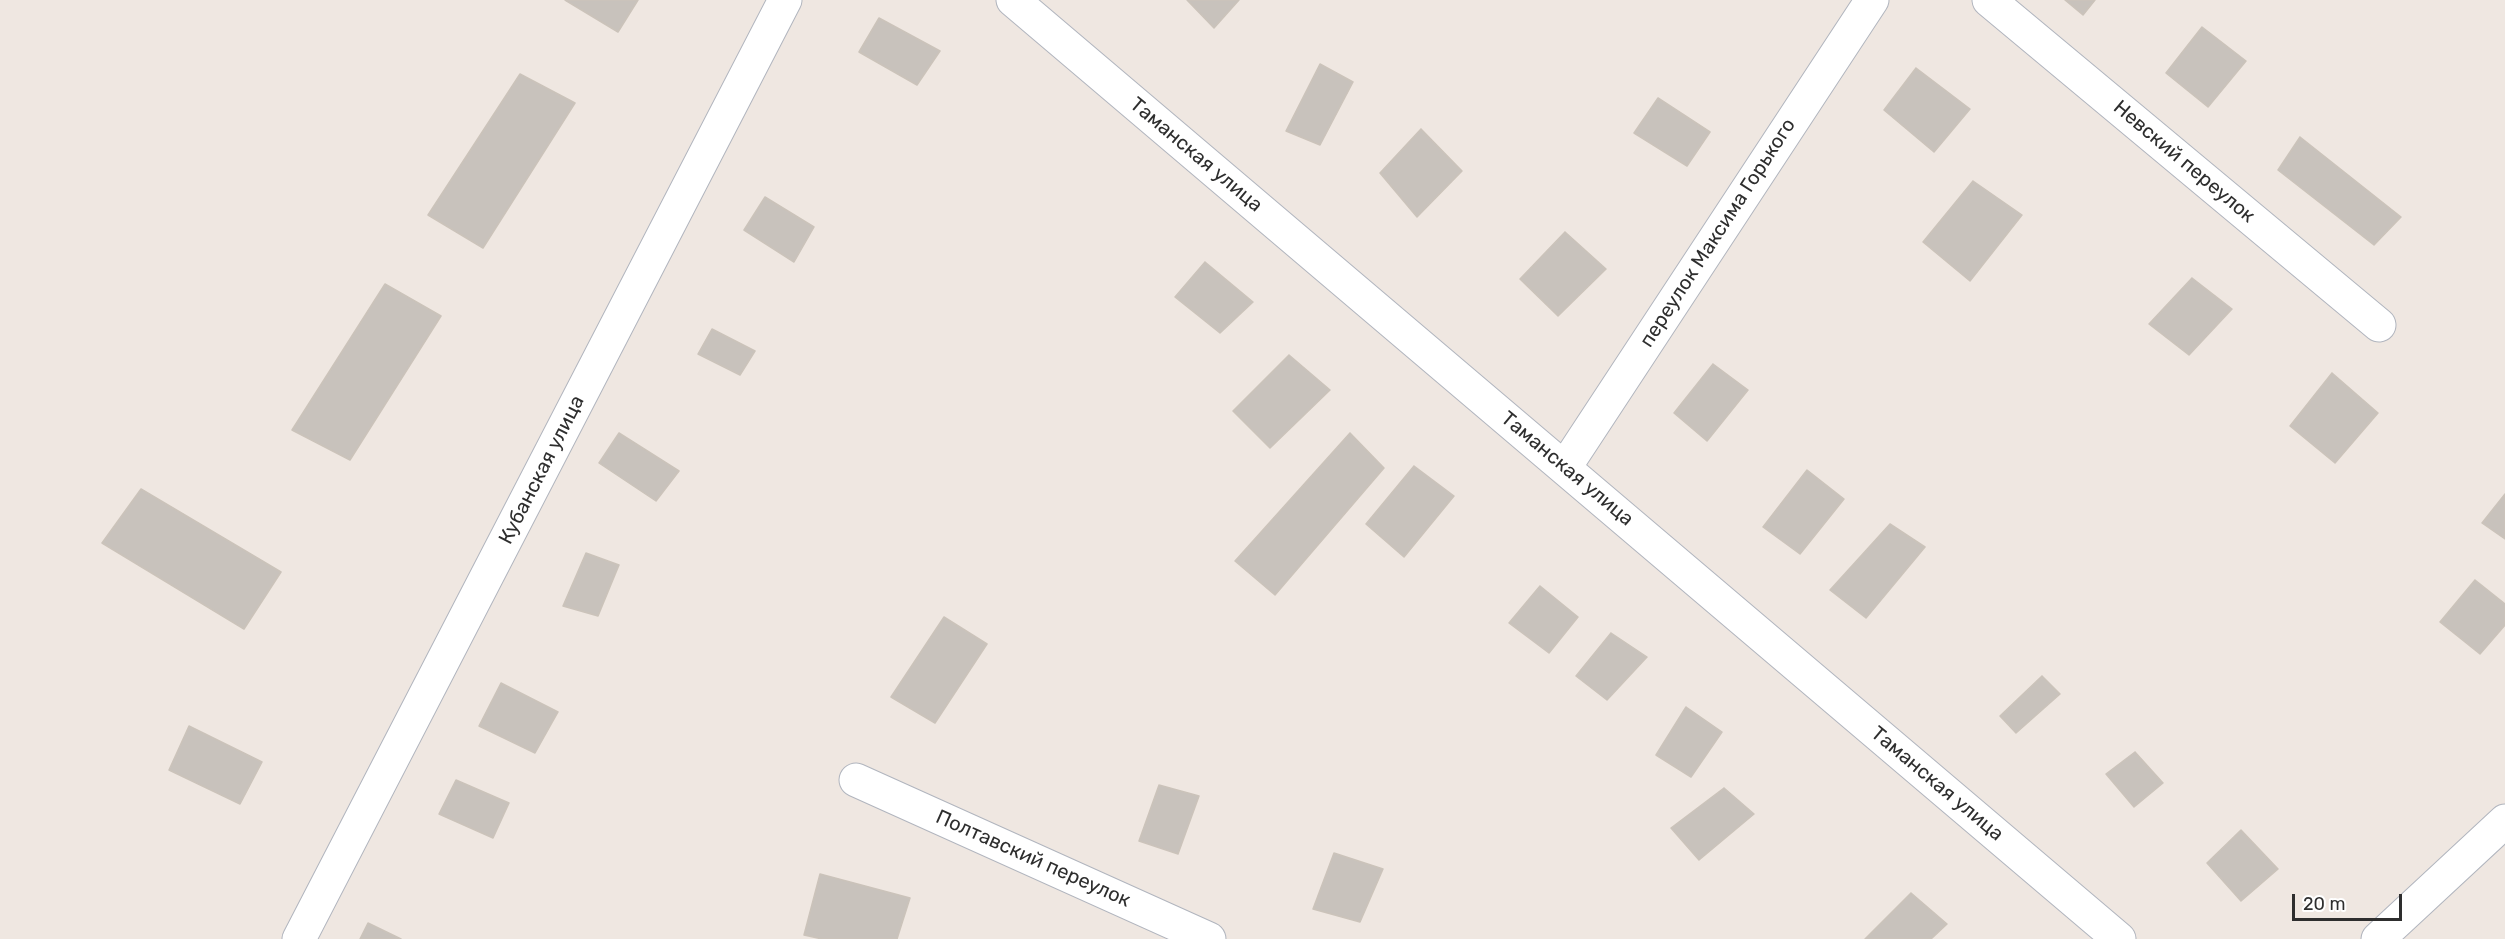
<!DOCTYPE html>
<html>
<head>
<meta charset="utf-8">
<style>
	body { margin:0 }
	#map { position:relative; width:2505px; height:939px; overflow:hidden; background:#efe7e1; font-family:Rubik,sans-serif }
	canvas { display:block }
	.scale { position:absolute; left:2292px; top:894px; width:110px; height:27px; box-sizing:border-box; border:3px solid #2e2e2e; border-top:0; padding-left:8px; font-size:18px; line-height:21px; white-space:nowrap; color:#2e2e2e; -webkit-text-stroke:4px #fff; paint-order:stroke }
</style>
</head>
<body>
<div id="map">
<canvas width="2505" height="939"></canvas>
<div class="scale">20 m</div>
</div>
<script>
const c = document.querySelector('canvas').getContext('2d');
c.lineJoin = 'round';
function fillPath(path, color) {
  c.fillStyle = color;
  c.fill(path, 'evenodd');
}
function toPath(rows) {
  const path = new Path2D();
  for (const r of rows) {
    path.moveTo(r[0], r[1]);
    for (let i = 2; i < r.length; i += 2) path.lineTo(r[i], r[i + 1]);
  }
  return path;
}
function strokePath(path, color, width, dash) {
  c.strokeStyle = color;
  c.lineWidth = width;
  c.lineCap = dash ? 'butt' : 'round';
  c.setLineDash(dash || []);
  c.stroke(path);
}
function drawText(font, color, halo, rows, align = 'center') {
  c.font = font + ' Rubik,sans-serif';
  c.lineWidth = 5;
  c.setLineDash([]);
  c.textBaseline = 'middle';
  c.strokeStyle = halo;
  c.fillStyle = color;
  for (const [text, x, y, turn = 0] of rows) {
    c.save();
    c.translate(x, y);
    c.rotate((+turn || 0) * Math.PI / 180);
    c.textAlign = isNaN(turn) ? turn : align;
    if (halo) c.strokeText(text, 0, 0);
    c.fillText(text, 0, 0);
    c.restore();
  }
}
const building = toPath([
	[565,0,638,0,618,32,565,0],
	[1187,0,1239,0,1214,28,1187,0],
	[2065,0,2095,0,2083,15,2065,0],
	[879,18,940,51,917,85,859,52,879,18],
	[2202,27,2246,61,2208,107,2166,73,2202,27],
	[1320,64,1353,82,1320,145,1286,131,1320,64],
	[1916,68,1970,109,1934,152,1884,110,1916,68],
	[520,74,575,103,483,248,428,215,520,74],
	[1658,98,1710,132,1687,166,1634,133,1658,98],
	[1421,129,1462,171,1417,217,1380,173,1421,129],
	[2300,137,2401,217,2374,245,2278,170,2300,137],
	[1973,181,2022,215,1970,281,1923,242,1973,181],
	[765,197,814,227,794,262,744,230,765,197],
	[1565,232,1606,269,1558,316,1520,279,1565,232],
	[1205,262,1253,302,1220,333,1175,297,1205,262],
	[2192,278,2232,309,2189,355,2149,324,2192,278],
	[385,284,441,316,350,460,292,430,385,284],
	[712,329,755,351,740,375,698,354,712,329],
	[1289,355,1330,390,1270,448,1233,411,1289,355],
	[1713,364,1748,390,1707,441,1674,413,1713,364],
	[2332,373,2378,413,2335,463,2290,426,2332,373],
	[619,433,679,471,656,501,599,463,619,433],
	[1350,433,1384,468,1275,595,1235,561,1350,433],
	[1414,466,1454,496,1404,557,1366,524,1414,466],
	[1807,470,1844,499,1800,554,1763,527,1807,470],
	[141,489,281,572,244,629,102,543,141,489],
	[2505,494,2505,539,2482,523,2505,494],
	[1890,524,1925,547,1866,618,1830,590,1890,524],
	[586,553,619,565,598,616,563,606,586,553],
	[2475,580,2505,604,2505,625,2480,654,2440,622,2475,580],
	[1540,586,1578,617,1549,653,1509,623,1540,586],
	[944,617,987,644,935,723,891,697,944,617],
	[1611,633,1647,657,1607,700,1576,676,1611,633],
	[2042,676,2060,694,2016,733,2000,716,2042,676],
	[501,683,558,712,535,753,479,726,501,683],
	[1686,707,1722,732,1691,777,1656,755,1686,707],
	[189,726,262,762,240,804,169,770,189,726],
	[2135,752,2163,783,2134,807,2106,774,2135,752],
	[456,780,509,803,493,838,439,814,456,780],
	[1159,785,1199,796,1178,854,1139,841,1159,785],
	[1724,788,1754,814,1699,860,1671,828,1724,788],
	[2241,830,2278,869,2241,901,2207,863,2241,830],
	[1334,853,1383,869,1360,922,1313,909,1334,853],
	[820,874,910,898,897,939,822,939,804,935,820,874],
	[1911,893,1947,924,1931,939,1865,939,1911,893],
	[368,923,401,939,360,939,368,923]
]);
const street = toPath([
	[1013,0,2119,939],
	[1989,0,2379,325],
	[1565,467,1872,0],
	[856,780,1209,939],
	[299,939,785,0],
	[2378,939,2505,821]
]);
const streetNames = [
	["Таманская улица",1196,155,40],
	["Невский переулок",2184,162,40],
	["переулок Максима Горького",1718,233,-57],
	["Таманская улица",1567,469,40],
	["Кубанская улица",542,470,-63],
	["Таманская улица",1937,784,40],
	["Полтавский переулок",1033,859,24]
];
fillPath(building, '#c8c2bc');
strokePath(building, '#cbc3ba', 1.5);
strokePath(street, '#b1b5be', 35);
strokePath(street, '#fff', 33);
drawText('20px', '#2e2e2e', '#fff', streetNames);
</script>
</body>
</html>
